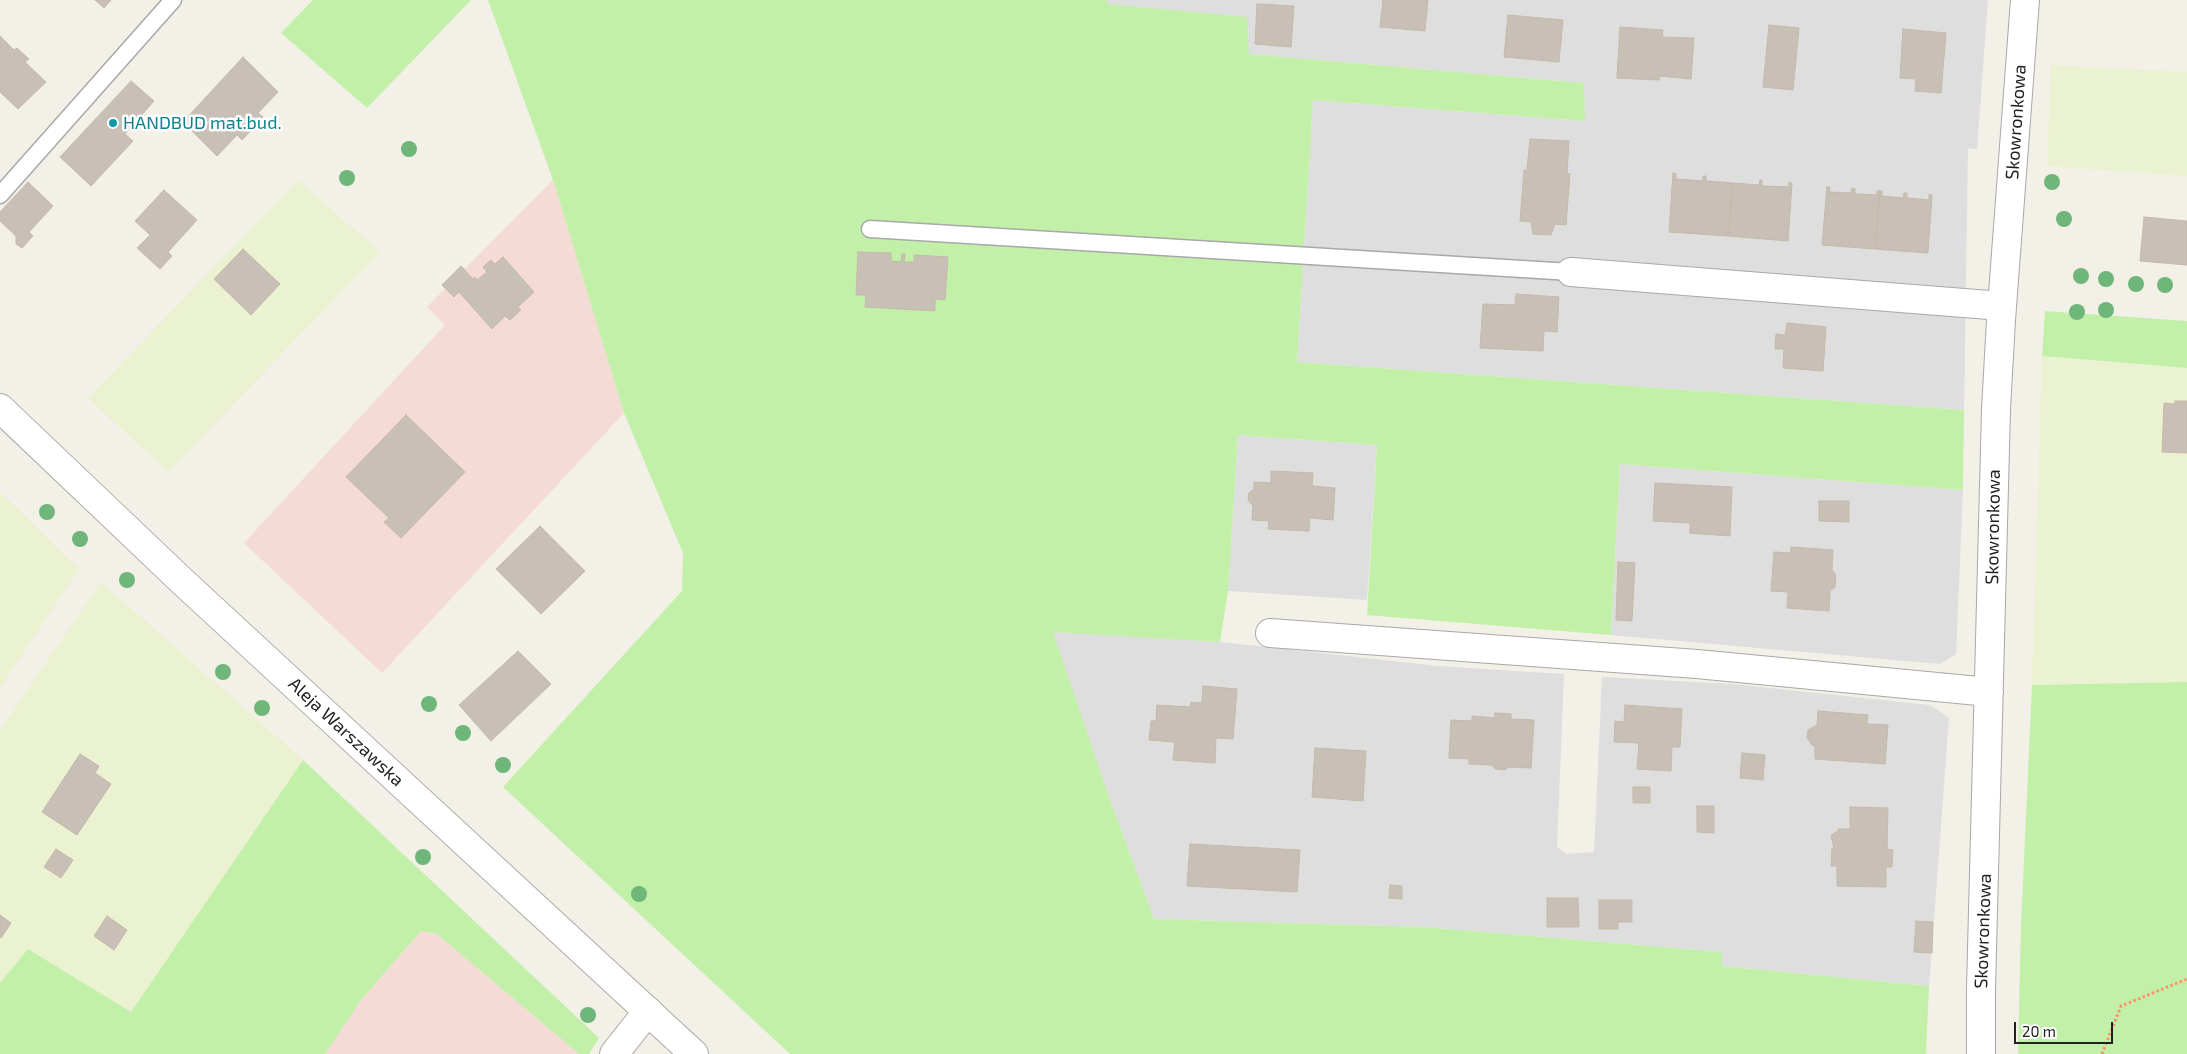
<!DOCTYPE html>
<html>
<head>
<meta charset="utf-8">
<style>
	body { margin:0 }
	#map { position:relative; width:2187px; height:1054px; overflow:hidden; background:#f2f0e7; font-family:"Exo 2",sans-serif }
	canvas { display:block }
	.scale { position:absolute; left:2014px; top:1022px; width:99px; height:22px; box-sizing:border-box; border:2px solid #212121; border-top:0; padding-left:6px; font-size:15px; line-height:18px; white-space:nowrap; color:#212121; -webkit-text-stroke:4px #fff; paint-order:stroke }
</style>
</head>
<body>
<div id="map">
<canvas width="2187" height="1054"></canvas>
<div class="scale">20 m</div>
</div>
<script>
const c = document.querySelector('canvas').getContext('2d');
c.lineJoin = 'round';
function fillPath(path, color) {
  c.fillStyle = color;
  c.fill(path, 'evenodd');
}
function toPath(rows) {
  const path = new Path2D();
  for (const r of rows) {
    path.moveTo(r[0], r[1]);
    for (let i = 2; i < r.length; i += 2) path.lineTo(r[i], r[i + 1]);
  }
  return path;
}
function strokePath(path, color, width, dash) {
  c.strokeStyle = color;
  c.lineWidth = width;
  c.lineCap = dash ? 'butt' : 'round';
  c.setLineDash(dash || []);
  c.stroke(path);
}
function drawText(font, color, halo, rows, align = 'center') {
  c.font = font + ' "Exo 2",sans-serif';
  c.lineWidth = 5;
  c.setLineDash([]);
  c.textBaseline = 'middle';
  c.strokeStyle = halo;
  c.fillStyle = color;
  for (const [text, x, y, turn = 0] of rows) {
    c.save();
    c.translate(x, y);
    c.rotate((+turn || 0) * Math.PI / 180);
    c.textAlign = isNaN(turn) ? turn : align;
    if (halo) c.strokeText(text, 0, 0);
    c.fillText(text, 0, 0);
    c.restore();
  }
}
const residential = toPath([
	[1106,0,1988,0,1977,149,1968,148,1964,410,1297,362,1313,100,1584,121,1584,83,1248,54,1248,30,1106,4],
	[1238,435,1377,445,1367,600,1228,591],
	[1620,464,1963,490,1956,654,1940,664,1611,635],
	[1052,631,1220,642,1438,666,1564,674,1557,847,1566,854,1594,852,1602,677,1732,684,1930,705,1949,718,1929,986,1722,966,1722,952,1424,927,1154,919,1109,797]
]);
const commercial = toPath([
	[553,180,624,413,382,673,244,543,445,325,427,307],
	[421,931,437,934,579,1054,325,1054,361,1000]
]);
const farmland = toPath([
	[2051,65,2187,72,2187,176,2047,166],
	[298,180,380,252,168,472,88,398],
	[2042,356,2187,368,2187,682,2032,685],
	[0,492,79,569,0,688],
	[101,582,303,760,131,1012,28,949,0,983,0,730]
]);
const grass = toPath([
	[313,0,471,0,367,108,281,33],
	[488,0,1106,0,1107,4,1247,17,1249,54,1584,83,1585,121,1313,100,1297,362,1964,410,1963,490,1620,464,1611,635,1367,615,1377,445,1238,435,1228,591,1220,642,1053,632,1109,797,1154,919,1424,927,1722,952,1722,966,1929,986,1926,1054,790,1054,503,787,682,591,683,553,624,413,553,180],
	[2045,311,2187,321,2187,368,2042,356],
	[2187,682,2187,1054,2018,1054,2021,924,2032,685],
	[303,760,599,1038,589,1054,579,1054,437,934,421,931,361,1000,325,1054,0,1054,0,983,28,949,131,1012]
]);
const building = toPath([
	[95,0,111,0,104,8,95,0],
	[1383,0,1428,0,1425,31,1380,27,1383,0],
	[1257,4,1294,6,1291,47,1255,44,1257,4],
	[1508,15,1563,20,1559,62,1504,57,1508,15],
	[1769,25,1799,28,1793,90,1763,87,1769,25],
	[1620,27,1663,30,1662,37,1694,38,1691,79,1660,76,1659,80,1617,78,1620,27],
	[1903,29,1946,33,1941,93,1915,91,1916,79,1900,78,1903,29],
	[0,36,14,50,17,48,29,59,25,62,46,82,18,109,0,92,0,36],
	[243,57,278,92,258,113,263,117,242,140,237,135,217,156,183,122,243,57],
	[131,81,154,101,125,134,133,141,91,186,60,157,131,81],
	[1530,139,1569,141,1567,173,1570,174,1566,225,1555,224,1551,235,1533,234,1531,222,1520,221,1524,170,1527,170,1530,139],
	[1673,173,1676,174,1676,179,1703,181,1703,176,1706,176,1706,181,1733,183,1728,236,1669,232,1673,173],
	[1760,180,1762,180,1762,186,1789,187,1789,182,1792,183,1788,241,1728,236,1733,183,1759,185,1760,180],
	[28,182,53,206,29,232,33,236,22,248,16,244,16,236,0,221,0,212,28,182],
	[1827,187,1830,187,1829,192,1851,193,1852,188,1855,189,1855,194,1877,195,1877,191,1880,191,1875,249,1822,245,1827,187],
	[164,190,197,220,168,252,172,256,160,269,137,248,150,235,135,221,164,190],
	[1880,191,1882,191,1882,196,1903,198,1904,193,1907,193,1907,198,1929,200,1929,194,1932,195,1928,253,1875,249,1880,191],
	[2144,217,2187,221,2187,265,2140,261,2144,217],
	[243,249,280,284,251,315,214,279,243,249],
	[858,252,891,253,891,261,901,262,902,254,905,254,904,262,914,262,914,255,948,257,945,300,935,299,935,311,865,307,866,295,856,295,858,252],
	[503,257,534,292,518,307,521,310,510,320,505,316,492,329,459,292,454,297,442,285,461,266,473,279,475,277,477,280,487,272,483,267,491,260,495,264,503,257],
	[1516,294,1559,297,1557,332,1544,331,1543,351,1480,348,1483,304,1515,305,1516,294],
	[1787,323,1826,327,1823,371,1783,368,1784,349,1775,349,1776,334,1785,335,1787,323],
	[2175,401,2187,401,2187,453,2162,452,2164,403,2175,404,2175,401],
	[406,415,465,472,401,538,384,522,389,518,346,477,406,415],
	[1271,471,1313,473,1312,486,1335,488,1333,520,1310,518,1309,531,1268,529,1269,521,1252,520,1253,506,1248,500,1249,493,1254,489,1254,482,1271,483,1271,471],
	[1655,483,1732,487,1730,536,1690,533,1690,523,1653,521,1655,483],
	[1819,501,1849,501,1849,522,1819,521,1819,501],
	[540,526,585,571,541,614,496,569,540,526],
	[1791,547,1833,550,1832,570,1836,575,1835,587,1830,591,1829,611,1787,608,1788,592,1771,591,1774,552,1791,553,1791,547],
	[1618,562,1635,563,1632,621,1616,620,1618,562],
	[518,651,551,684,491,741,459,705,518,651],
	[1203,686,1237,689,1233,739,1216,738,1215,763,1173,760,1175,742,1149,740,1151,721,1156,721,1157,705,1190,707,1191,702,1202,703,1203,686],
	[1625,705,1682,709,1680,747,1672,747,1671,771,1637,769,1639,743,1614,742,1615,721,1624,722,1625,705],
	[1818,711,1868,715,1867,724,1888,725,1885,764,1815,759,1815,746,1813,746,1807,738,1808,730,1817,725,1818,711],
	[1495,713,1511,714,1511,719,1534,720,1531,768,1508,767,1505,770,1495,769,1492,765,1469,764,1469,759,1449,758,1451,720,1472,721,1472,716,1495,718,1495,713],
	[1315,748,1366,751,1363,801,1312,797,1315,748],
	[1742,753,1765,755,1763,780,1740,778,1742,753],
	[80,754,99,766,95,773,111,784,77,835,42,812,80,754],
	[1633,787,1650,787,1650,803,1633,803,1633,787],
	[1697,806,1714,806,1714,833,1697,832,1697,806],
	[1850,807,1888,808,1887,849,1893,850,1892,867,1886,867,1886,887,1837,886,1837,866,1831,866,1832,848,1834,848,1831,836,1835,832,1838,832,1838,829,1850,829,1850,807],
	[1190,844,1300,850,1297,892,1187,886,1190,844],
	[56,849,73,860,61,878,44,867,56,849],
	[1390,885,1402,886,1402,899,1389,898,1390,885],
	[1547,898,1578,898,1579,927,1547,927,1547,898],
	[1599,900,1632,900,1632,922,1618,922,1618,929,1599,929,1599,900],
	[0,915,11,923,1,938,0,937,0,915],
	[107,916,127,930,114,950,94,936,107,916],
	[1916,921,1933,922,1932,953,1914,952,1916,921]
]);
const path = toPath([
	[2102,1054,2121,1006,2187,979]
]);
const service = toPath([
	[0,195,173,0],
	[870,229,1571,272]
]);
const minor = toPath([
	[1571,272,2002,306],
	[1270,633,1697,664,1989,692],
	[614,1054,648,1011],
	[1981,1054,1981,988,1996,409,2001,320,2025,0]
]);
const tertiary = toPath([
	[0,408,183,582,694,1054]
]);
const trees = [
	[409,149],
	[347,178],
	[2052,182],
	[2064,219],
	[2081,276],
	[2106,279],
	[2136,284],
	[2165,285],
	[2106,310],
	[2077,312],
	[47,512],
	[80,539],
	[127,580],
	[223,672],
	[429,704],
	[262,708],
	[463,733],
	[503,765],
	[423,857],
	[639,894],
	[588,1015]
];
const markers = [
	[113,123,5,"#0f9aa8"]
];
const streetNames = [
	["Skowronkowa",2016,122,-86],
	["Skowronkowa",1993,527,-89],
	["Aleja Warszawska",346,732,43],
	["Skowronkowa",1983,931,-88]
];
const cultureNames = [
	["HANDBUD mat.bud.",123,123]
];
fillPath(residential, '#dfdede');
fillPath(commercial, '#f4dbd5');
fillPath(farmland, '#ebf2d1');
fillPath(grass, '#c2f0a9');
fillPath(building, '#c8c0b6');
strokePath(building, '#c5b9a8', 1);
strokePath(service, '#a8a8a8', 19);
strokePath(minor, '#a8a8a8', 30);
strokePath(tertiary, '#a8a8a8', 30);
strokePath(path, '#ff906b', 3, [2.5, 2.5]);
strokePath(service, '#fff', 16);
strokePath(minor, '#fff', 28);
strokePath(tertiary, '#fff', 28);
c.fillStyle = '#6fb67a';
for (const [x, y] of trees) {
  c.beginPath();
  c.arc(x, y, 8, 0, 2 * Math.PI);
  c.fill();
}
for (const [x, y, r, color] of markers) {
  const dot = new Path2D();
  dot.arc(x, y, r, 0, 2 * Math.PI);
  c.fillStyle = color;
  c.fill(dot);
  strokePath(dot, '#fff', 2);
}
drawText('18px', '#212121', '#fff', streetNames);
drawText('18px', '#0d838f', '#fff', cultureNames, 'left');
</script>
</body>
</html>
